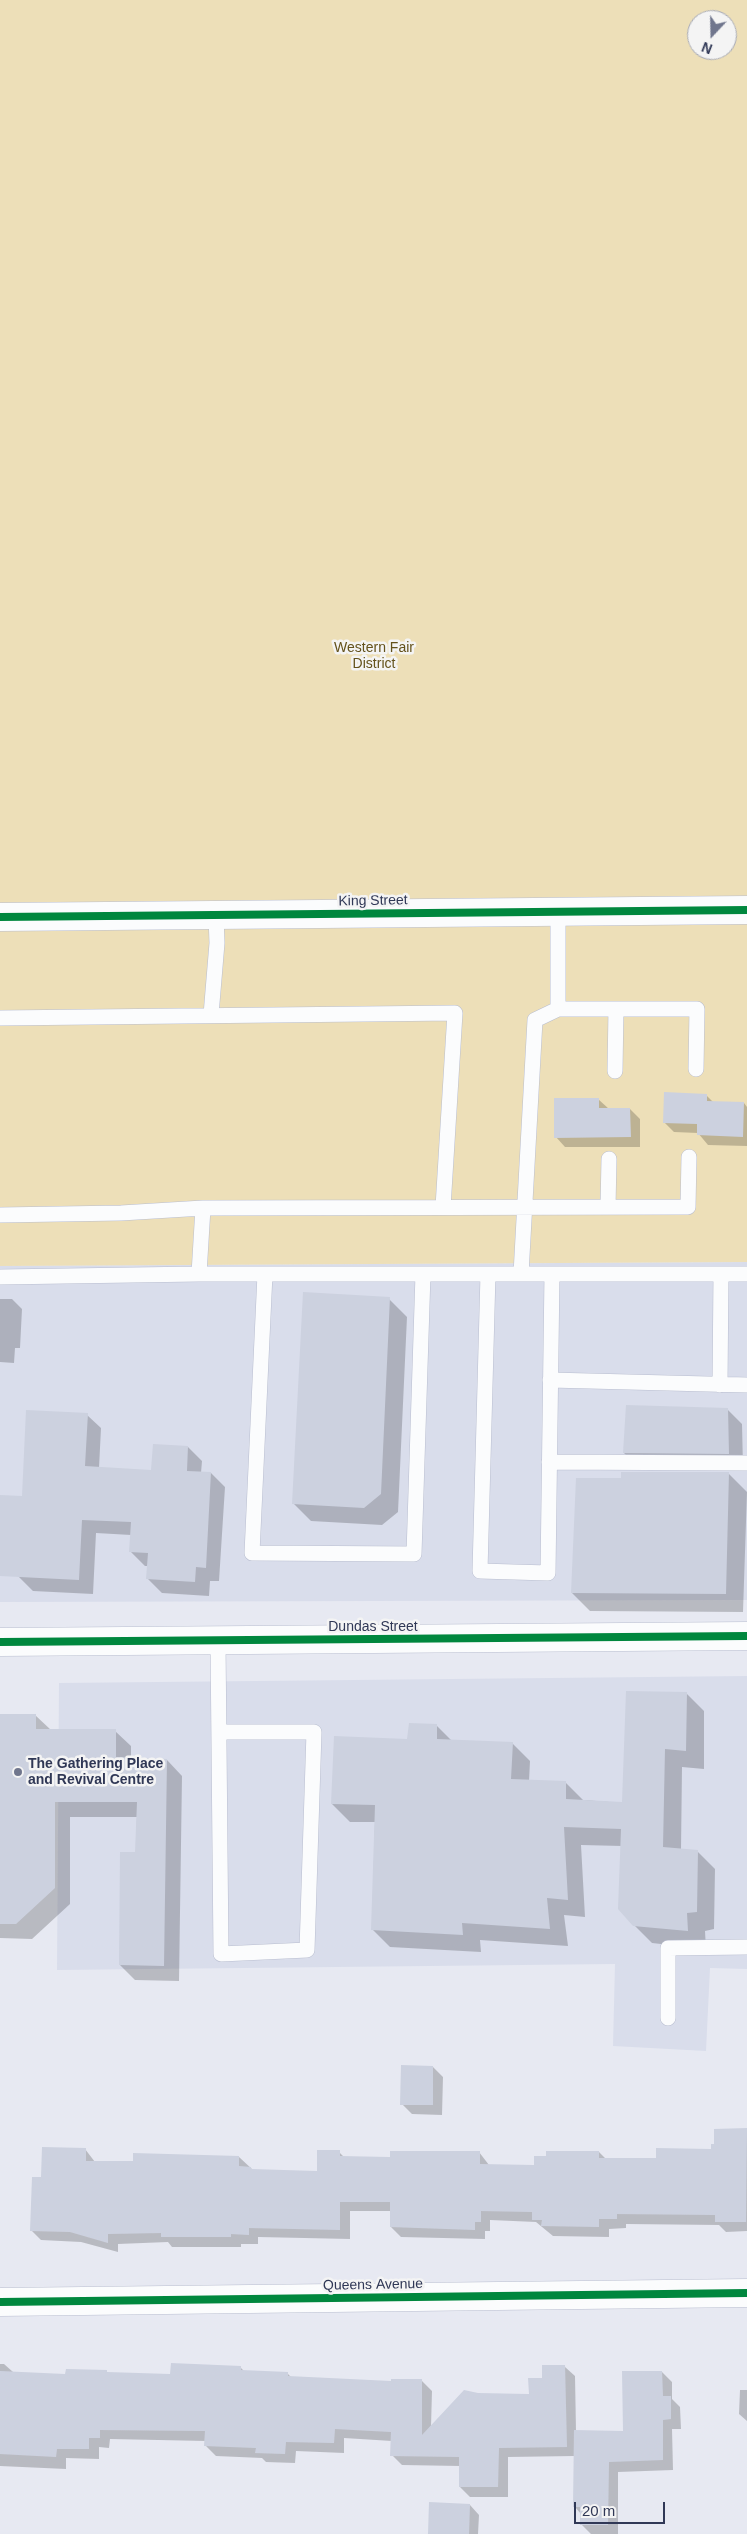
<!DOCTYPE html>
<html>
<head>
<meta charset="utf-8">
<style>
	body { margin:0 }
	#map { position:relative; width:747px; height:2534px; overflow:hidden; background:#e7e9f2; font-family:Helvetica,sans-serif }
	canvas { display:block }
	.north { position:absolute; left:687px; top:10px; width:50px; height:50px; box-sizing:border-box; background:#f4f4f4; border:1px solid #a6a9b5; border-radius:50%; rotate:201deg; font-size:14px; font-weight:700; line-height:20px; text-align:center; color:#303856 }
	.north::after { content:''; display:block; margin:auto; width:18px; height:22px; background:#70768d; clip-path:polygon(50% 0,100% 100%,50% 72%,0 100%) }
	.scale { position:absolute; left:574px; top:2502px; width:91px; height:22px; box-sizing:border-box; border:2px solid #303856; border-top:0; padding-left:6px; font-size:15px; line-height:18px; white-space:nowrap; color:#303856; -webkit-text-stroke:4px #f4f4f4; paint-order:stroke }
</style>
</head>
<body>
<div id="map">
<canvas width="747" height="2534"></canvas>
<div class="north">N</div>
<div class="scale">20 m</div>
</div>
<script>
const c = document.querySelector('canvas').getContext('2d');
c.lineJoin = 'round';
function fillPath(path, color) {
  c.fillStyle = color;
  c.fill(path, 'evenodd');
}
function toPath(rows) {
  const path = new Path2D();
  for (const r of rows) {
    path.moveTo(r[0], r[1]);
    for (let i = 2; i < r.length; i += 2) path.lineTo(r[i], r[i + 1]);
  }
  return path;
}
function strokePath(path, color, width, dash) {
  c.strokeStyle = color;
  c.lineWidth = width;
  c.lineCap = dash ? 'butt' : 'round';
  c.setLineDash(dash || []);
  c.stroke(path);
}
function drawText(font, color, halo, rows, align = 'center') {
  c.font = font + ' Helvetica,sans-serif';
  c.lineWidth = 5;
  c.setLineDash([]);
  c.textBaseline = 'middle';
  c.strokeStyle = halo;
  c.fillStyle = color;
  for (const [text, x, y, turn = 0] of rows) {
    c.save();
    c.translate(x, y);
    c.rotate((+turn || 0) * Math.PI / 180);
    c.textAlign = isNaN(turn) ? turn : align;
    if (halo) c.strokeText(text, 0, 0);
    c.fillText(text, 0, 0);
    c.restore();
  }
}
const built = toPath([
	[747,1262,747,1600,0,1602,0,1266],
	[747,1676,747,1969,710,1968,706,2051,613,2046,615,1964,57,1970,59,1683]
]);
const green = toPath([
	[0,0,747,0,747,1262,0,1266],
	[697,20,727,20,727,50,697,50]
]);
const shadow = toPath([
	[706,1095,714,1103,744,1103,747,1107,747,1146,708,1145,698,1133,674,1132,664,1122],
	[598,1099,609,1109,630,1109,640,1119,640,1147,565,1147,556,1137],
	[0,1299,12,1299,22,1309,20,1348,15,1348,14,1363,0,1362],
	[389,1299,407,1317,398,1512,382,1525,311,1521,293,1503],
	[727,1409,742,1424,743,1467,638,1467,624,1453],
	[87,1415,101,1428,99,1468,152,1471,188,1447,202,1461,201,1473,211,1473,225,1487,219,1581,210,1581,209,1596,162,1593,148,1579,148,1566,145,1566,131,1552,131,1535,96,1533,93,1594,33,1591,18,1576,0,1575,0,1496,23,1498],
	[729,1474,747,1492,743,1612,590,1611,572,1593,622,1479],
	[686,1693,704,1711,704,1769,682,1767,681,1850,697,1851,715,1869,714,1929,705,1931,706,1949,652,1943,634,1925,622,1846,581,1845,585,1917,564,1915,568,1946,480,1940,481,1952,390,1947,372,1929,375,1822,350,1822,332,1804,408,1740,436,1725,452,1741,512,1743,530,1761,529,1781,565,1782,583,1800,623,1803],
	[0,1715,35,1715,51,1730,115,1731,131,1746,131,1759,167,1760,182,1776,179,1981,135,1980,120,1965,136,1853,137,1817,70,1817,70,1904,32,1939,0,1938],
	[433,2067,443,2077,442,2115,412,2114,402,2104],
	[715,2130,747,2130,747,2231,726,2232,719,2225,626,2224,626,2228,609,2229,609,2237,553,2236,536,2222,490,2220,490,2231,485,2231,485,2239,401,2237,391,2227,391,2211,350,2211,350,2239,258,2237,258,2244,241,2244,241,2247,172,2247,168,2242,118,2244,118,2252,81,2242,41,2240,31,2230,42,2178,85,2149,95,2162,134,2162,134,2154,239,2157,253,2170,318,2172,339,2152,345,2158,391,2158,479,2152,489,2165,535,2167,599,2152,606,2159,657,2159,712,2150,715,2145],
	[0,2364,4,2364,13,2372,67,2376,171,2375,241,2368,245,2372,288,2374,292,2378,393,2382,422,2381,432,2391,431,2427,477,2395,530,2395,543,2379,565,2367,575,2376,576,2431,625,2432,662,2372,672,2382,672,2399,680,2407,681,2429,672,2429,673,2470,618,2472,618,2534,591,2534,581,2524,581,2514,575,2507,575,2456,508,2457,508,2497,470,2497,460,2487,460,2466,402,2465,392,2455,392,2441,344,2438,344,2453,296,2451,295,2463,266,2462,262,2458,216,2456,206,2446,206,2441,110,2439,109,2448,99,2447,99,2459,66,2458,66,2469,0,2466],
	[747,2382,747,2421,739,2414,740,2390,747,2390],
	[470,2505,479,2515,478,2534,429,2534]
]);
const building = toPath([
	[664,1092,707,1094,707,1101,744,1102,743,1137,697,1135,697,1124,663,1123],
	[554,1098,599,1098,599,1108,630,1108,631,1137,554,1138],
	[303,1292,390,1297,381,1494,364,1508,292,1504],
	[626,1405,728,1408,729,1454,623,1453],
	[26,1410,88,1413,85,1466,151,1470,153,1444,188,1446,187,1471,211,1472,206,1568,196,1567,195,1582,146,1579,148,1553,129,1552,131,1522,82,1520,79,1580,0,1576,0,1495,22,1496],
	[621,1472,729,1472,726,1594,571,1593,576,1478,621,1478],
	[626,1691,687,1692,686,1751,665,1749,663,1847,698,1850,697,1912,687,1913,688,1931,633,1926,618,1909,621,1829,564,1827,568,1900,547,1898,550,1929,462,1923,463,1935,371,1930,375,1805,331,1804,334,1736,407,1739,409,1723,437,1724,437,1739,513,1742,511,1779,566,1781,566,1799,622,1802],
	[0,1714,36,1714,36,1729,116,1729,116,1757,167,1759,164,1966,119,1965,120,1852,135,1852,137,1802,55,1802,55,1888,16,1924,0,1924],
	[401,2065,433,2066,433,2105,400,2105],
	[747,2128,746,2222,715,2222,715,2215,617,2214,617,2219,599,2219,599,2227,541,2226,542,2220,532,2220,532,2212,481,2211,481,2222,475,2222,475,2230,390,2227,390,2202,340,2202,340,2230,249,2228,249,2235,231,2234,231,2237,161,2237,161,2233,108,2234,108,2243,70,2232,30,2231,32,2177,41,2177,42,2147,86,2148,86,2161,133,2161,133,2153,239,2156,239,2166,251,2167,251,2169,317,2171,317,2150,340,2150,340,2156,390,2157,390,2151,480,2151,480,2164,534,2165,534,2156,546,2156,546,2151,599,2151,599,2158,656,2158,656,2148,711,2149,711,2144,714,2144,714,2129],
	[171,2363,241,2366,241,2370,288,2372,288,2376,391,2381,391,2379,422,2379,422,2435,464,2390,478,2393,529,2394,528,2378,542,2378,542,2365,565,2365,567,2447,499,2448,498,2487,459,2487,459,2457,390,2456,391,2432,335,2429,334,2443,286,2442,285,2454,255,2453,256,2448,204,2446,205,2431,100,2430,100,2438,89,2438,89,2449,57,2449,56,2457,0,2454,0,2371,65,2374,66,2369,107,2370,107,2372,170,2374],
	[622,2371,662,2371,663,2396,671,2396,671,2419,663,2420,663,2460,609,2462,608,2525,580,2525,580,2507,573,2507,574,2430,623,2431],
	[429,2502,470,2504,469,2534,428,2534]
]);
const lane = toPath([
	[558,1009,697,1009,696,1069],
	[211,1015,217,943,216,916],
	[0,1018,455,1013,443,1207],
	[615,1071,616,1009],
	[608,1207,609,1159],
	[0,1215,121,1213,203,1208,688,1207,689,1157],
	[199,1274,203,1208],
	[265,1274,252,1553,414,1554,423,1274],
	[488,1274,480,1571,548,1573,552,1274],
	[521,1274,535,1020,558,1009,558,911],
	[0,1277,199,1274,747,1274],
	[550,1380,747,1385],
	[720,1385,721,1274],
	[549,1462,747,1463],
	[218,1641,221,1954,307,1950,314,1732,219,1732],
	[668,2018,668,1948,747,1947]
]);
const secondary = toPath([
	[0,917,747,910],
	[0,1642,747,1636],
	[0,2302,747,2293]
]);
const cycleway = toPath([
	[0,917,747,910],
	[0,1642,747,1636],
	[0,2302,747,2293]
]);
const markers = [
	[18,1772,5,"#70768d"]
];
const parkNames = [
	["Western Fair",374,648],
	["District",374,664]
];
const streetNames = [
	["King Street",373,901,-1],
	["Dundas Street",373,1627],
	["Queens Avenue",373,2285,-1]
];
const poiNames = [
	["The Gathering Place",28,1764],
	["and Revival Centre",28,1780]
];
fillPath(built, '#d9ddeb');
fillPath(green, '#eddfb8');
fillPath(shadow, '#0003');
fillPath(building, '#ccd1df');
strokePath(lane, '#b9bed0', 16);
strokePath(secondary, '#b9bed0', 29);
strokePath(lane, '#fbfcfd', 15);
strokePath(secondary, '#fbfcfd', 28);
strokePath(cycleway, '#00873e', 8);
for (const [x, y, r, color] of markers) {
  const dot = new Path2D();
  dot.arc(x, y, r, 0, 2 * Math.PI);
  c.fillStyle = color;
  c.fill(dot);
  strokePath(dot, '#f4f4f4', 2);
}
drawText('14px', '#64521b', '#f4f4f4', parkNames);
drawText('14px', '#303856', '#f4f4f4', streetNames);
drawText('bold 14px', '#303856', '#f4f4f4', poiNames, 'left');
</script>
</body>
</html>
